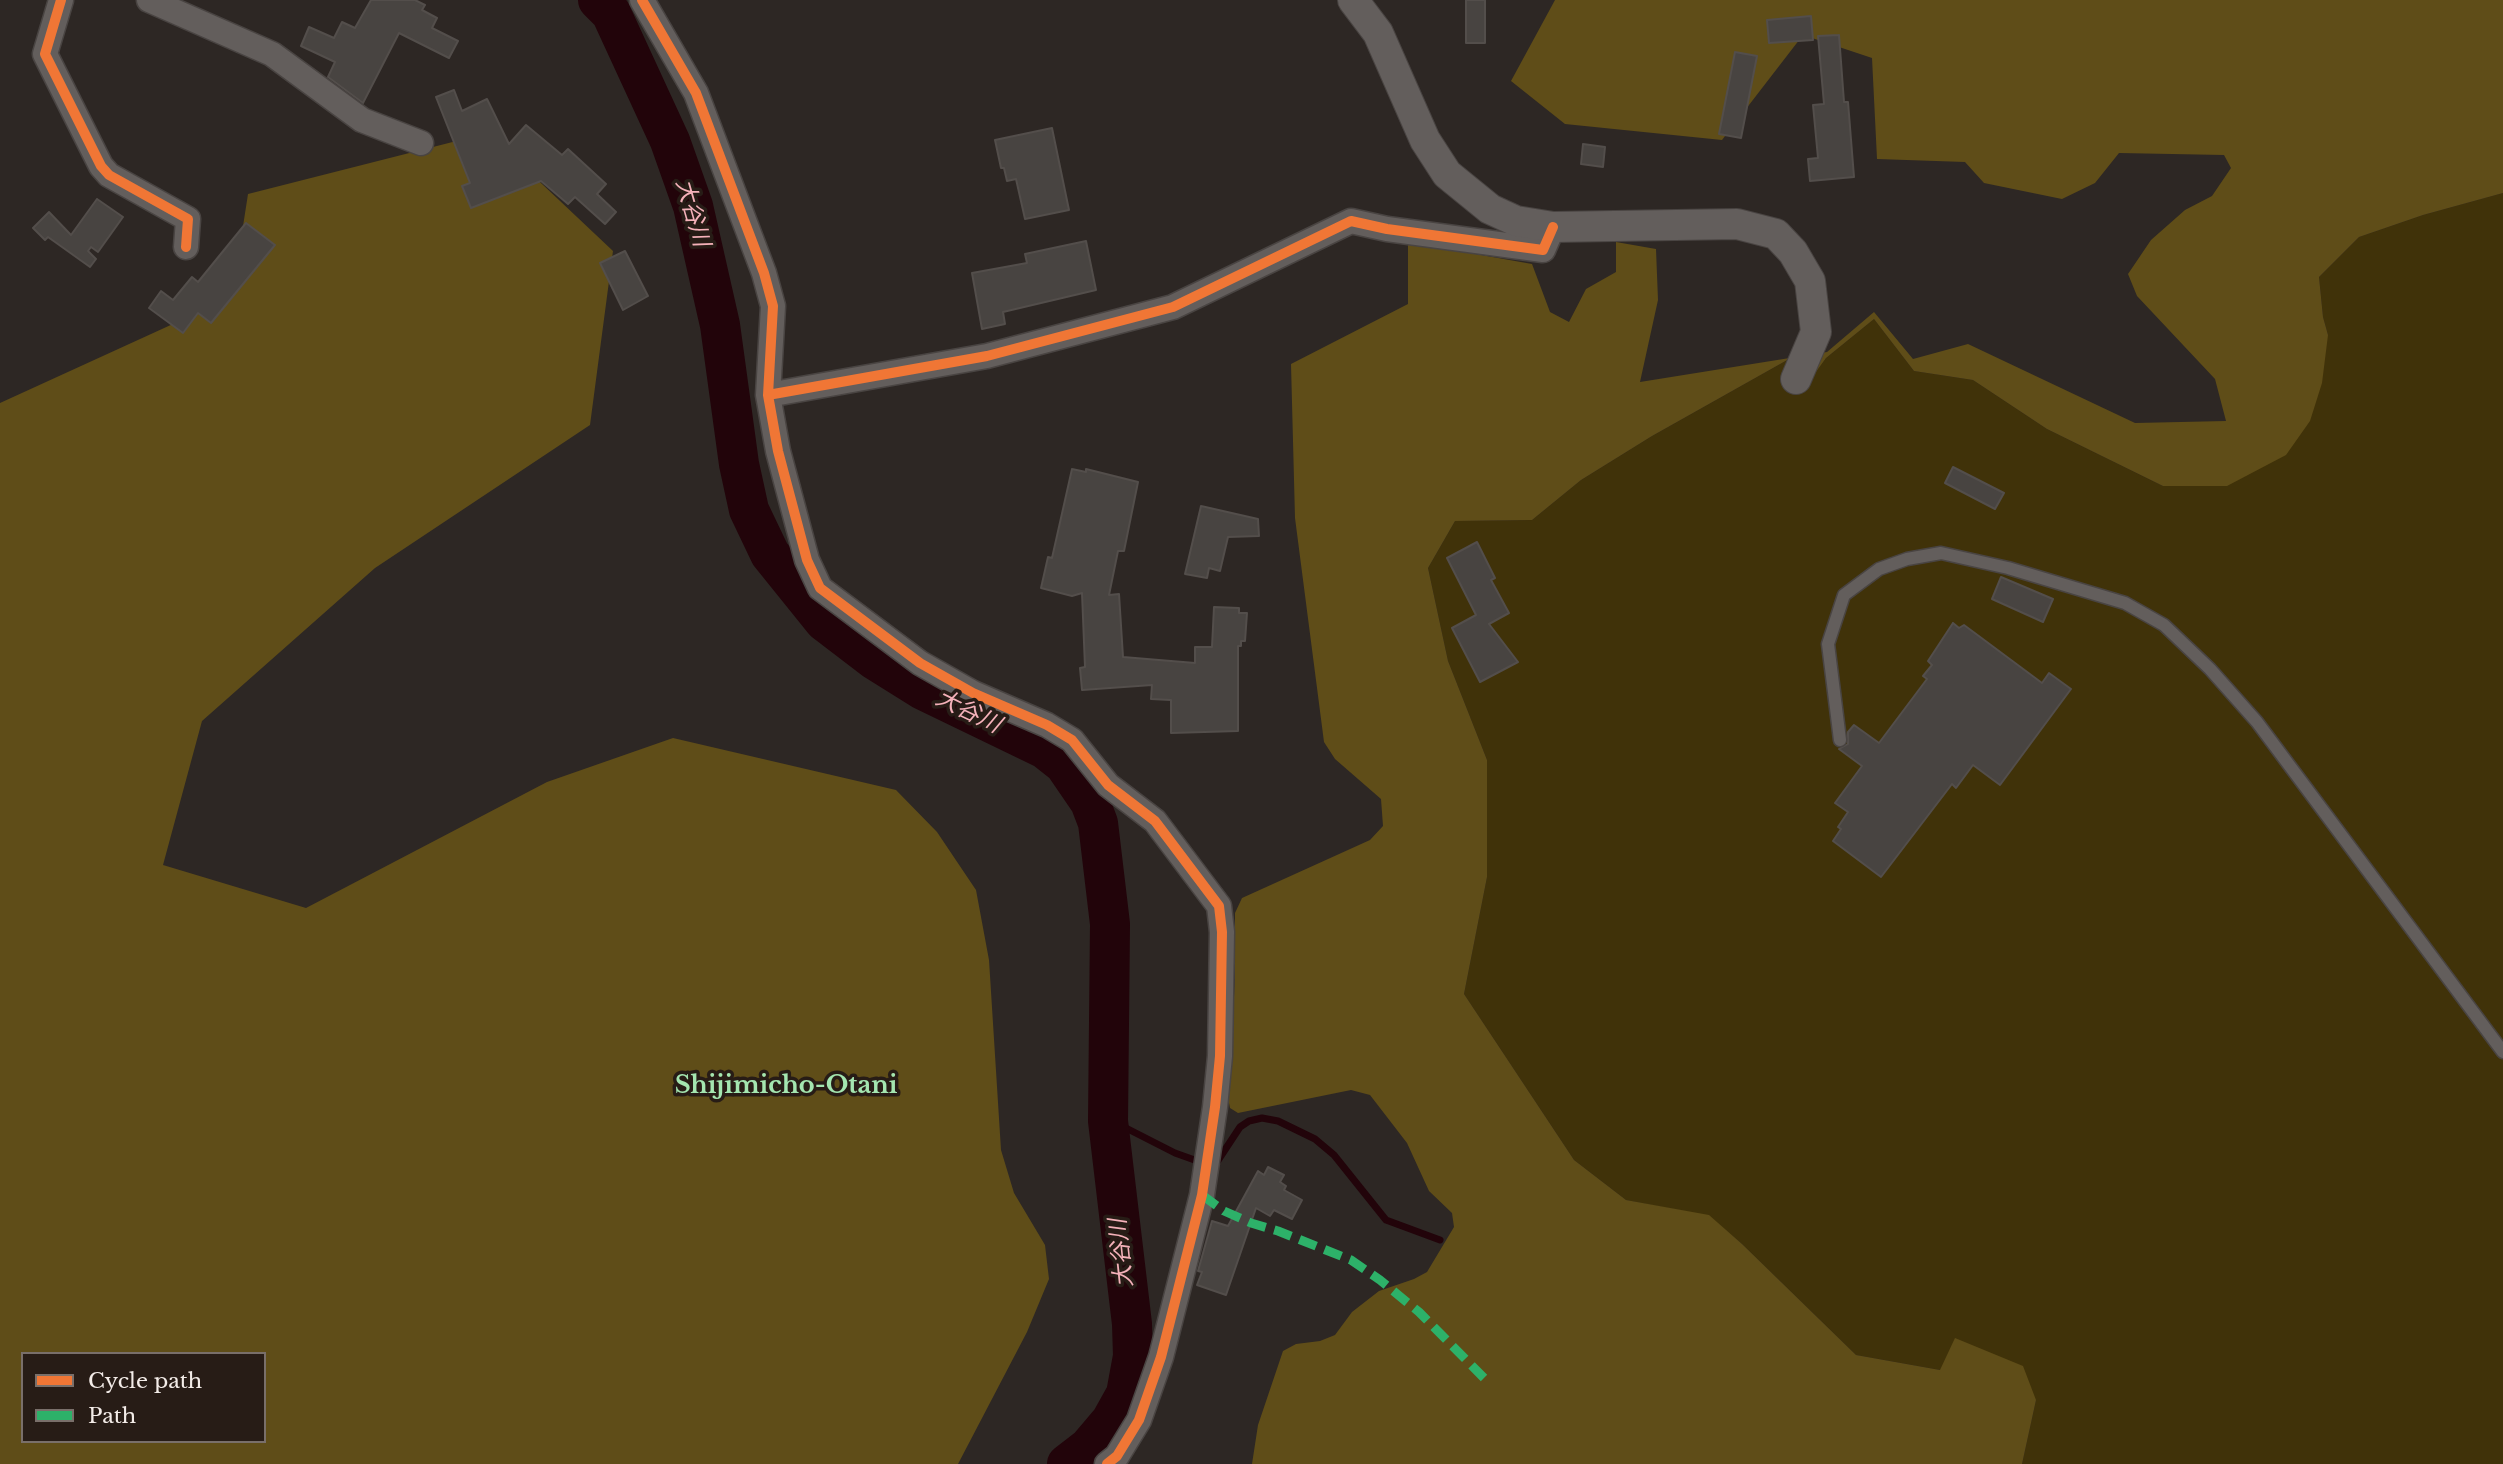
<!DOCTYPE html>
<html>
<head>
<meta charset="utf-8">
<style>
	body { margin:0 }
	#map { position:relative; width:2503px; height:1464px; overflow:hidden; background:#2d2724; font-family:"Libre Baskerville",serif }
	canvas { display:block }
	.legend { position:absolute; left:21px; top:1352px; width:245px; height:91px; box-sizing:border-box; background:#271c16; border:2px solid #796f6a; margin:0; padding:9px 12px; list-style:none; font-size:21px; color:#f3ece8 }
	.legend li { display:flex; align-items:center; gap:14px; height:35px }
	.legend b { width:35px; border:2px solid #796f6a }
</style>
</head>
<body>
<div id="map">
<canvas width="2503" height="1464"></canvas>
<ul class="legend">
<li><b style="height:9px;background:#f07635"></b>Cycle path</li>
<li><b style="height:9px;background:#2db169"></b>Path</li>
</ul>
</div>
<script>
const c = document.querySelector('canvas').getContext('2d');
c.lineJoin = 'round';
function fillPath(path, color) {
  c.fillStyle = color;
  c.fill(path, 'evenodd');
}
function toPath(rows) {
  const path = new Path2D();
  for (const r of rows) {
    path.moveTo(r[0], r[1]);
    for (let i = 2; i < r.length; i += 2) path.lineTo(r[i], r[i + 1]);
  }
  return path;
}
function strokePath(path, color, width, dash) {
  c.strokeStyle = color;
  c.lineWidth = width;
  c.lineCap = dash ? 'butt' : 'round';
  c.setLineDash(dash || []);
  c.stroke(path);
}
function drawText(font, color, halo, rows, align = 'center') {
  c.font = font + ' "Libre Baskerville","Noto Sans JP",serif';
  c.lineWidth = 7;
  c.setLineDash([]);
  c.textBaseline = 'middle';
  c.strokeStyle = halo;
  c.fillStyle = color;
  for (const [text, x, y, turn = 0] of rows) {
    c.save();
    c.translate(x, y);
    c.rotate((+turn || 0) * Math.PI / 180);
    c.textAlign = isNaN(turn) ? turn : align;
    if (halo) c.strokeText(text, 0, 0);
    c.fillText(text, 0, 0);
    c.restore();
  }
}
const green = toPath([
	[2503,193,2503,1464,2022,1464,2036,1400,1940,1370,1856,1355,1742,1244,1709,1216,1626,1200,1574,1160,1464,994,1487,877,1487,760,1448,661,1428,568,1455,521,1532,520,1581,480,1652,436,1789,359,1808,382,1826,358,1874,319,1914,371,1973,380,2047,429,2163,486,2328,335,2323,317,2319,277,2359,237,2423,215]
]);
const forest = toPath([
	[1555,0,2503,0,2503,193,2423,215,2359,237,2319,277,2323,317,2328,335,2322,383,2310,421,2286,455,2227,486,2163,486,2047,429,1973,380,1914,371,1874,319,1826,358,1808,383,1789,359,1652,436,1581,480,1532,520,1455,521,1428,568,1448,661,1487,760,1487,877,1464,994,1574,1160,1626,1200,1709,1215,1742,1244,1856,1355,1940,1370,1955,1338,2023,1366,2036,1400,2022,1464,1252,1464,1258,1425,1283,1351,1296,1344,1320,1341,1335,1335,1352,1312,1379,1291,1414,1279,1427,1272,1454,1227,1452,1213,1429,1191,1407,1143,1370,1095,1351,1090,1238,1113,1230,1108,1228,1098,1235,979,1235,913,1242,898,1370,840,1383,826,1381,799,1335,759,1324,742,1295,518,1291,364,1408,304,1408,242,1532,264,1550,312,1569,322,1586,289,1616,272,1616,242,1656,249,1658,300,1640,382,1827,352,1874,312,1913,359,1968,344,2135,423,2226,421,2215,379,2137,296,2128,274,2151,240,2185,210,2212,196,2231,168,2224,155,2119,153,2095,183,2062,199,1984,183,1965,162,1877,159,1872,58,1803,35,1722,140,1565,124,1511,81],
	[488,133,613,251,590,425,375,568,202,721,163,865,306,908,547,782,673,738,896,790,937,832,976,890,989,960,1001,1150,1014,1193,1045,1245,1049,1279,1027,1332,958,1464,0,1464,0,403,232,297,248,194],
	[23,1354,264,1354,264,1441,23,1441]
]);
const stream = toPath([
	[1108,1121,1122,1126,1175,1153,1203,1163],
	[1215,1165,1240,1127,1249,1121,1262,1118,1278,1121,1315,1139,1334,1155,1386,1220,1440,1240]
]);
const river = toPath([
	[598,0,611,13,670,141,693,206,720,325,739,464,749,510,770,554,824,621,875,660,923,690,1045,749,1064,764,1090,802,1098,823,1110,924,1108,1121,1132,1324,1133,1356,1126,1394,1111,1421,1089,1447,1067,1464]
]);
const building = toPath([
	[371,0,415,0,425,5,422,10,437,18,432,28,458,41,449,58,399,33,363,103,328,77,335,62,301,46,309,27,334,38,342,22,355,28,371,0],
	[1466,0,1485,0,1485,43,1466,43,1466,0],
	[1811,16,1813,40,1769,43,1767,20,1811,16],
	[1839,35,1844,102,1848,102,1854,177,1810,181,1808,159,1818,158,1813,105,1824,104,1818,36,1839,35],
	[1735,52,1757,56,1741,138,1719,134,1735,52],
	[454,90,462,111,487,99,509,144,526,125,562,155,568,149,606,184,597,194,616,212,605,224,575,197,568,204,541,181,471,208,462,186,470,183,436,97,454,90],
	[1052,128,1069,210,1025,219,1016,179,1007,181,1004,168,1001,168,995,140,1052,128],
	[1583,144,1605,147,1603,167,1581,164,1583,144],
	[97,199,123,217,98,252,91,247,88,251,96,259,90,267,48,237,45,240,33,228,49,212,71,235,97,199],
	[246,223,275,245,211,323,198,313,183,333,149,308,161,291,173,300,192,277,198,282,246,223],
	[1086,241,1096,290,1003,312,1005,324,982,329,972,273,1027,263,1025,254,1086,241],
	[625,251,648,296,623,310,600,263,625,251],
	[1953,467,2004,493,1995,509,1945,483,1953,467],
	[1072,469,1086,472,1086,469,1138,482,1124,551,1118,551,1109,595,1119,594,1123,657,1195,663,1195,647,1212,647,1214,607,1239,608,1239,613,1247,613,1245,641,1241,641,1241,646,1238,646,1238,731,1171,733,1171,700,1151,699,1152,685,1082,690,1080,668,1085,667,1082,593,1072,596,1041,588,1048,557,1052,558,1072,469],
	[1201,506,1258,519,1259,536,1228,537,1220,571,1209,568,1207,578,1185,574,1201,506],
	[1477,542,1495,578,1491,580,1509,613,1489,624,1518,662,1480,682,1452,628,1476,615,1447,558,1477,542],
	[2001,577,2053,599,2043,622,1992,599,2001,577],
	[1953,623,1959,628,1964,625,2042,683,2049,673,2071,689,2000,785,1973,765,1956,788,1952,784,1881,877,1833,841,1841,829,1838,827,1848,812,1835,803,1862,766,1839,749,1848,744,1848,732,1854,725,1879,743,1927,679,1923,676,1932,665,1928,661,1953,623],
	[1268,1167,1284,1175,1280,1182,1286,1186,1284,1190,1302,1200,1292,1219,1274,1210,1270,1216,1256,1208,1226,1295,1197,1285,1202,1272,1198,1271,1212,1221,1228,1226,1258,1171,1264,1175,1268,1167]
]);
const service = toPath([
	[1840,740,1828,644,1844,595,1879,569,1907,559,1941,553,2008,568,2125,603,2164,625,2210,669,2257,722,2503,1052]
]);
const minor = toPath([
	[61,0,45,54,101,166,109,175,188,219,186,247],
	[149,0,272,54,362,120,421,143],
	[642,0,696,93,764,273,773,306,768,395,778,451,807,560,820,588,920,663,973,693,1047,725,1072,740,1108,785,1155,821,1219,906,1222,932,1220,1056,1215,1107,1202,1195,1161,1357,1139,1420,1117,1456,1107,1464],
	[768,395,987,356,1173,307,1351,221,1387,229,1543,250,1553,227]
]);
const tertiary = toPath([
	[1353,0,1378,33,1425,140,1447,174,1490,209,1516,221,1553,227,1737,224,1776,234,1793,252,1810,281,1816,332,1796,379]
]);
const quiet = toPath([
	[1202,1195,1224,1211,1251,1223,1278,1231,1351,1260,1380,1280,1419,1312,1484,1378]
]);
const cycleway = toPath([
	[61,0,45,54,101,166,109,175,188,219,186,247],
	[642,0,696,93,764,273,773,306,768,395,778,451,807,560,820,588,920,663,973,693,1047,725,1072,740,1108,785,1155,821,1219,906,1222,932,1220,1056,1215,1107,1202,1195,1161,1357,1139,1420,1117,1456,1107,1464],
	[768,395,987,356,1173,307,1351,221,1387,229,1543,250,1553,227]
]);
const waterNames = [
	["大谷川",692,213,74],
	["大谷川",968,712,26],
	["大谷川",1122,1253,-96]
];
const quarterNames = [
	["Shijimicho-Otani",786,1086]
];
fillPath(green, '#403209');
fillPath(forest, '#5f4d18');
strokePath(stream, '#22040a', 7);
strokePath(river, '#22040a', 40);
fillPath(building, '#484441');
strokePath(building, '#534e4b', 2);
strokePath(service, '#494442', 15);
strokePath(minor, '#494442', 27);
strokePath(tertiary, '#494442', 32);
strokePath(service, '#635e5c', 12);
strokePath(minor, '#635e5c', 24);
strokePath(tertiary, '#635e5c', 30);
strokePath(quiet, '#2db169', 9, [18, 9]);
strokePath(cycleway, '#f07635', 10);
drawText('italic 23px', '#f4b1b9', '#271c16', waterNames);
drawText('bold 24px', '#a4e6b0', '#271c16', quarterNames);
</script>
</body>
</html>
